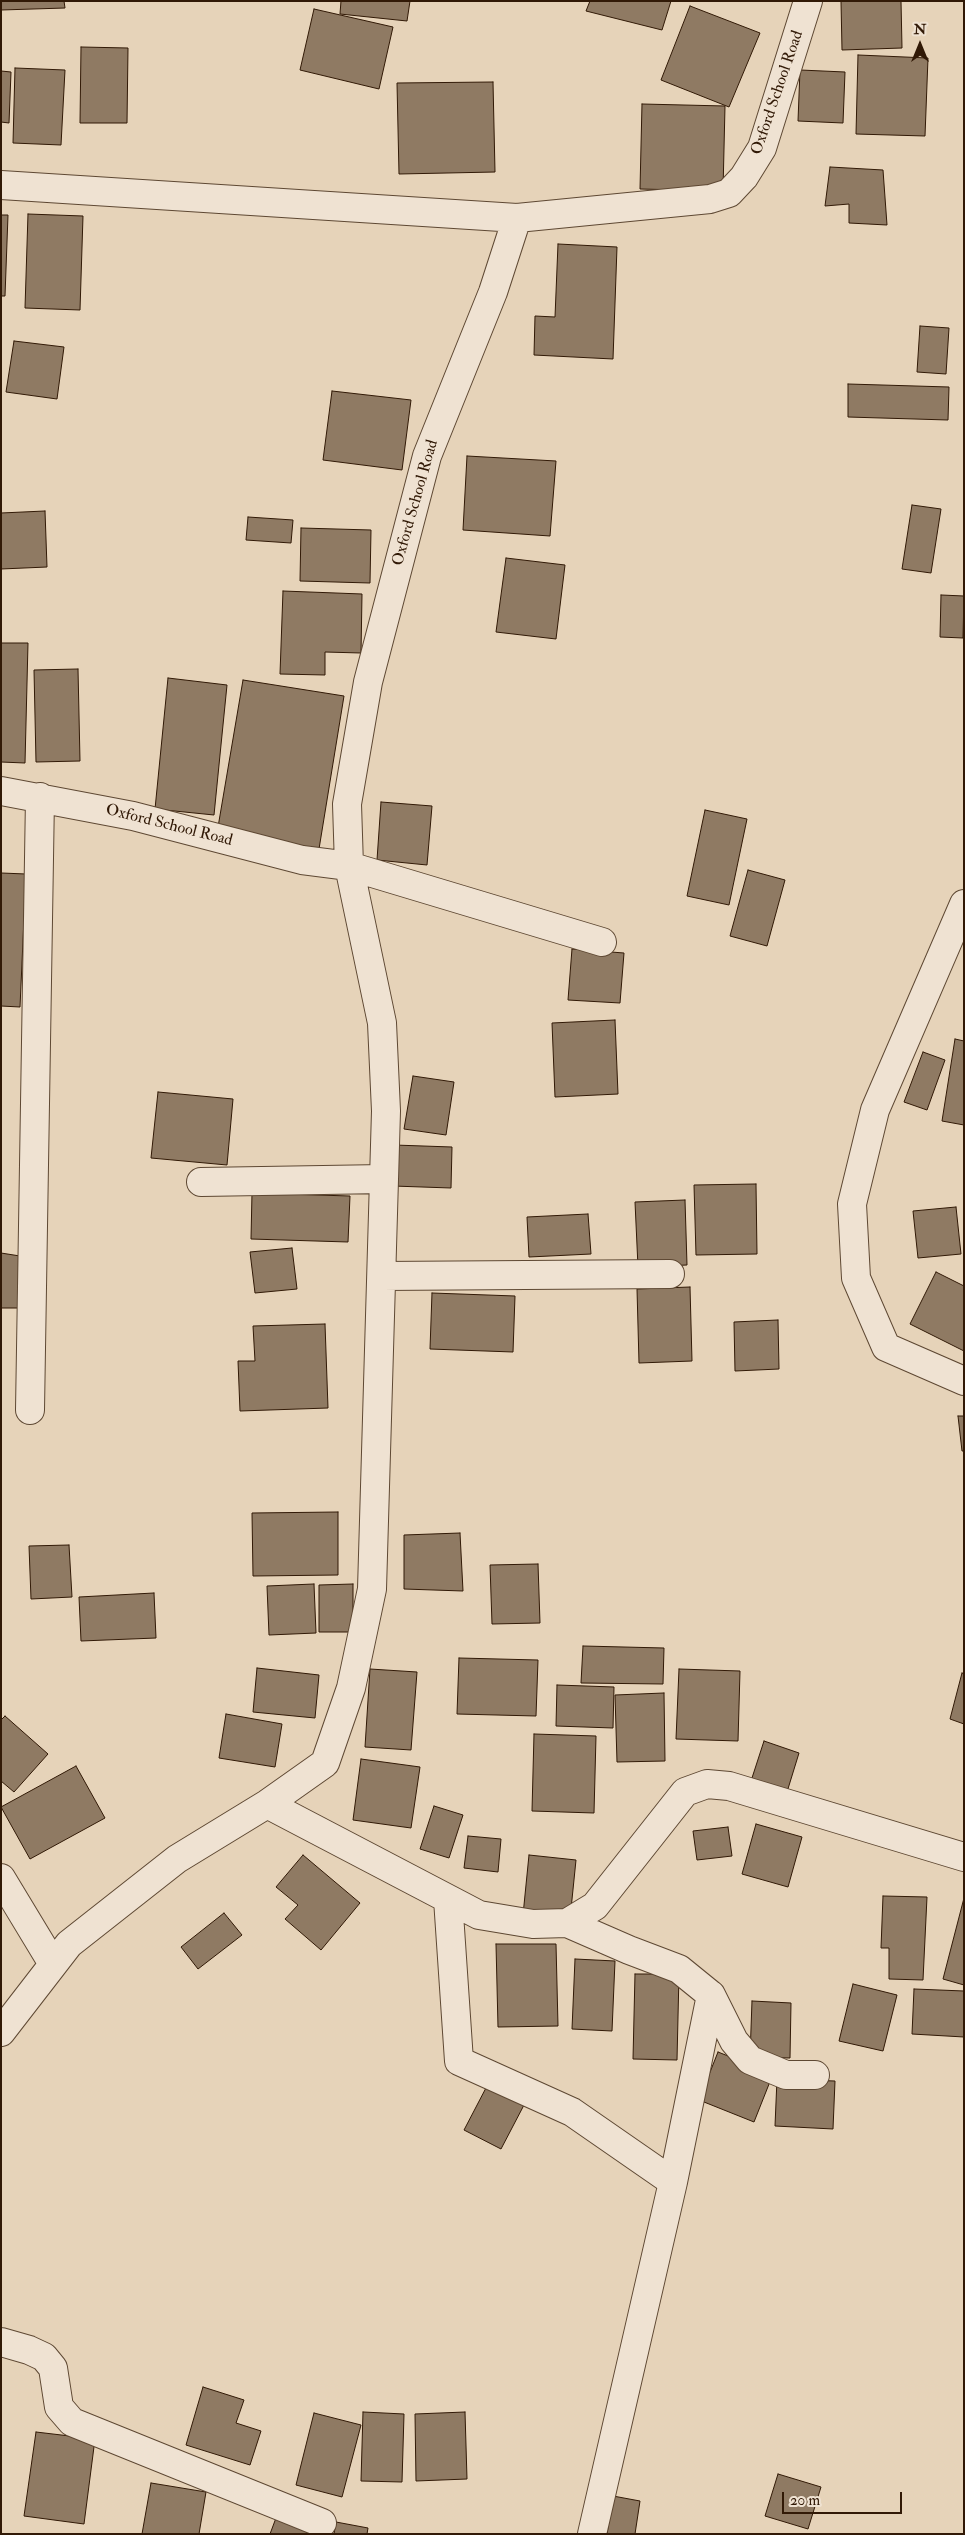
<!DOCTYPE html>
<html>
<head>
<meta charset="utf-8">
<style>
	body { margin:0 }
	#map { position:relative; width:965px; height:2535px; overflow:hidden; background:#e6d3b9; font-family:"IM FELL Double Pica",serif }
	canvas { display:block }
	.frame { position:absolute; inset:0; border:2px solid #311906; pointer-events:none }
	.north { position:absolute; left:895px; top:20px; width:50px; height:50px; -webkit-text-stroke:4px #efe2d2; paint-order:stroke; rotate:0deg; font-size:14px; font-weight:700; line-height:20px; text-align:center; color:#311906 }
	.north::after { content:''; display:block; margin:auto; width:18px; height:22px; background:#311906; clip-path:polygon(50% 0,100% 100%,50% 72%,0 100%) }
	.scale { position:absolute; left:782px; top:2492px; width:120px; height:22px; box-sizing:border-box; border:2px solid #311906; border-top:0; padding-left:6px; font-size:15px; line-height:18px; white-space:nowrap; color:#311906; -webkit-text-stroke:4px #efe2d2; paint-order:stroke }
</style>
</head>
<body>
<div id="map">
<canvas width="965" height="2535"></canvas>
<div class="frame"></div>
<div class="north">N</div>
<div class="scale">20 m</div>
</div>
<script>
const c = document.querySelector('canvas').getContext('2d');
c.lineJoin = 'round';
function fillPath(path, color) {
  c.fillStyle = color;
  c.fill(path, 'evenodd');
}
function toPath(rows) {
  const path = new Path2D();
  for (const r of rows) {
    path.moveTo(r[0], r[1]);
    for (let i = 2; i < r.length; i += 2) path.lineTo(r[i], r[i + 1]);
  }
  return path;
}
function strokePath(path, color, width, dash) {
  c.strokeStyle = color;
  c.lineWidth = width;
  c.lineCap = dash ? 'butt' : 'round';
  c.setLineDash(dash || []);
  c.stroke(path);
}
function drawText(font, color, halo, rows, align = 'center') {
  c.font = font + ' "IM FELL Double Pica",serif';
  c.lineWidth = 4.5;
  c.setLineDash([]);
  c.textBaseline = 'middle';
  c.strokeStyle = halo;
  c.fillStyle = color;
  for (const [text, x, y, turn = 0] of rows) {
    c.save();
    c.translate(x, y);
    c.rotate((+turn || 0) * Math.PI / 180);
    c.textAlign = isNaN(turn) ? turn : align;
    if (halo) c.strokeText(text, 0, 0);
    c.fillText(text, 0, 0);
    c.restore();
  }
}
const building = toPath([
	[1,1,64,1,65,8,1,10,1,1],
	[341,1,410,1,407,21,340,14,341,1],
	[590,1,671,1,662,30,586,11,590,1],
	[841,1,901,1,902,48,842,50,841,1],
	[690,6,760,33,729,107,661,80,690,6],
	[314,9,393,27,379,89,300,70,314,9],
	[81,47,128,48,127,123,80,123,81,47],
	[858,55,928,58,925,136,856,134,858,55],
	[15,68,65,70,61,145,13,143,15,68],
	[800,70,845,72,843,123,798,121,800,70],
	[1,71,11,72,9,123,1,122,1,71],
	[493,82,495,172,399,174,397,83,493,82],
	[642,104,725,106,723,191,640,189,642,104],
	[830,167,883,170,887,225,849,223,849,204,825,206,830,167],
	[28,214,83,216,80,310,25,308,28,214],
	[1,215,8,215,5,296,1,296,1,215],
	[558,244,617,247,613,359,534,355,535,316,555,317,558,244],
	[920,326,949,328,946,374,917,372,920,326],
	[14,341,64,347,57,399,6,392,14,341],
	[848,384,949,387,948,420,848,417,848,384],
	[332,391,411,400,402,470,323,460,332,391],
	[467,456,556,461,550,536,463,530,467,456],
	[912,505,941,509,931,573,902,569,912,505],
	[45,511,47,567,1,569,1,513,45,511],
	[248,517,293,520,291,543,246,540,248,517],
	[301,528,371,530,370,583,300,581,301,528],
	[506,558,565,565,556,639,496,632,506,558],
	[283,591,362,594,361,653,325,652,325,675,280,674,283,591],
	[941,595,964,596,963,638,940,637,941,595],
	[1,643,28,643,25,763,1,762,1,643],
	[78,669,80,761,36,762,34,670,78,669],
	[168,678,227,685,214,815,155,809,168,678],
	[243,680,344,696,319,849,217,833,243,680],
	[381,802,432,806,427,865,377,860,381,802],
	[705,810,747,819,729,905,687,896,705,810],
	[748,870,785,880,767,946,730,936,748,870],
	[1,873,26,874,20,1007,1,1006,1,873],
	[572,949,624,953,620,1003,568,1000,572,949],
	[615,1020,618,1094,555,1097,552,1023,615,1020],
	[955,1039,964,1041,964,1125,942,1121,955,1039],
	[923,1052,945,1060,927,1110,904,1102,923,1052],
	[413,1076,454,1082,446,1135,404,1129,413,1076],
	[158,1092,233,1099,227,1165,151,1158,158,1092],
	[394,1145,452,1147,451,1188,393,1186,394,1145],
	[756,1184,757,1254,696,1255,694,1185,756,1184],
	[252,1193,350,1196,348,1242,251,1239,252,1193],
	[685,1200,687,1265,638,1267,635,1202,685,1200],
	[956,1207,961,1254,918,1258,913,1211,956,1207],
	[588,1214,591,1254,529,1257,527,1217,588,1214],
	[292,1248,297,1289,255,1293,250,1252,292,1248],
	[1,1253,20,1256,23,1308,1,1308,1,1253],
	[936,1272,964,1286,964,1351,910,1324,936,1272],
	[690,1287,692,1361,639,1363,637,1289,690,1287],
	[432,1293,515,1296,513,1352,430,1349,432,1293],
	[778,1320,779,1369,735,1371,734,1322,778,1320],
	[325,1324,328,1408,240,1411,238,1361,255,1361,253,1326,325,1324],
	[958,1416,964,1416,964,1451,962,1451,958,1416],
	[338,1512,338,1575,253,1576,252,1513,338,1512],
	[460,1533,463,1591,404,1589,404,1535,460,1533],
	[69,1545,72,1597,31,1599,29,1546,69,1545],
	[538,1564,540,1623,492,1624,490,1565,538,1564],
	[314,1584,316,1633,269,1635,267,1586,314,1584],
	[353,1584,353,1632,319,1632,319,1585,353,1584],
	[154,1593,156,1638,81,1641,79,1597,154,1593],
	[583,1646,664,1648,663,1684,581,1683,583,1646],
	[459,1658,538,1660,536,1716,457,1714,459,1658],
	[257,1668,319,1675,315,1718,253,1712,257,1668],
	[370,1669,417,1672,411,1750,365,1747,370,1669],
	[679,1669,740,1671,738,1741,676,1739,679,1669],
	[962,1673,964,1674,964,1724,950,1719,962,1673],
	[557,1685,614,1687,613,1728,556,1726,557,1685],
	[664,1693,665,1761,617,1762,615,1695,664,1693],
	[226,1714,282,1724,275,1767,219,1758,226,1714],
	[5,1716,48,1754,14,1792,1,1781,1,1720,5,1716],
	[534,1734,596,1736,594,1813,532,1811,534,1734],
	[764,1741,799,1753,787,1792,751,1781,764,1741],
	[361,1759,420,1767,411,1828,353,1820,361,1759],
	[76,1766,105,1818,30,1859,1,1807,76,1766],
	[434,1806,463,1815,449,1858,420,1849,434,1806],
	[756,1824,802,1837,788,1887,742,1874,756,1824],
	[728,1827,732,1856,697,1860,693,1831,728,1827],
	[468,1836,501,1839,498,1872,464,1868,468,1836],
	[303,1855,360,1903,321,1950,285,1919,298,1905,276,1887,303,1855],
	[529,1855,576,1860,570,1919,523,1915,529,1855],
	[883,1896,927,1897,923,1980,889,1979,889,1948,881,1948,883,1896],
	[964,1898,964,1985,943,1979,964,1898],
	[224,1913,242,1935,198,1969,181,1947,224,1913],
	[496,1944,556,1944,558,2026,498,2027,496,1944],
	[575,1959,615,1961,612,2031,572,2029,575,1959],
	[635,1974,679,1974,677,2060,633,2059,635,1974],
	[853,1984,897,1995,883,2051,839,2041,853,1984],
	[914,1989,964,1991,964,2037,912,2034,914,1989],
	[752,2001,791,2003,790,2058,750,2057,752,2001],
	[718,2052,773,2074,754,2122,699,2100,718,2052],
	[777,2079,835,2081,833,2129,775,2126,777,2079],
	[487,2086,524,2105,501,2149,464,2130,487,2086],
	[203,2387,244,2400,236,2423,261,2431,250,2465,186,2445,203,2387],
	[363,2412,404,2414,402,2482,361,2481,363,2412],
	[465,2412,467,2479,416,2481,415,2414,465,2412],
	[314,2413,361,2425,342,2497,296,2485,314,2413],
	[36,2432,95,2439,84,2524,24,2516,36,2432],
	[778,2474,821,2487,808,2529,765,2516,778,2474],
	[151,2483,206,2492,199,2534,142,2534,151,2483],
	[613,2496,640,2501,635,2534,607,2534,613,2496],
	[276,2518,312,2534,270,2534,276,2518],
	[336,2522,368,2528,367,2534,334,2534,336,2522]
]);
const street = toPath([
	[1,185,517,218],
	[1,791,133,816,302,860,349,866,347,804,368,682,427,456,493,292,517,218,710,199,729,193,744,177,762,148,808,1],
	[964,904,875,1110,852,1204,856,1278,886,1347,964,1381],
	[201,1182,384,1179],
	[382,1276,670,1274],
	[30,1410,40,797],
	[267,1804,479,1915,533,1924,567,1923,595,1906,685,1792,707,1784,729,1786,964,1857],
	[1,1878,53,1964],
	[448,1899,459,2061,572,2112,673,2182],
	[567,1923,629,1950,679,1969,711,1995,734,2041,750,2060,786,2075,815,2075],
	[1,2032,69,1944,177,1859,267,1804,325,1763,351,1688,372,1589,386,1111,382,1023,349,866,602,942],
	[1,2342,29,2350,44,2357,53,2368,59,2407,72,2422,322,2523],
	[592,2534,673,2182,711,1995]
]);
const streetNames = [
	["Oxford School Road",778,93,-71],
	["Oxford School Road",416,503,-74],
	["Oxford School Road",169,826,14]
];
fillPath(building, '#8f7a63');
strokePath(building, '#311906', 1);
strokePath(street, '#5e4833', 30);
strokePath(street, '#efe2d2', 28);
drawText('16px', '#311906', '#efe2d2', streetNames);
</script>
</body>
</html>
